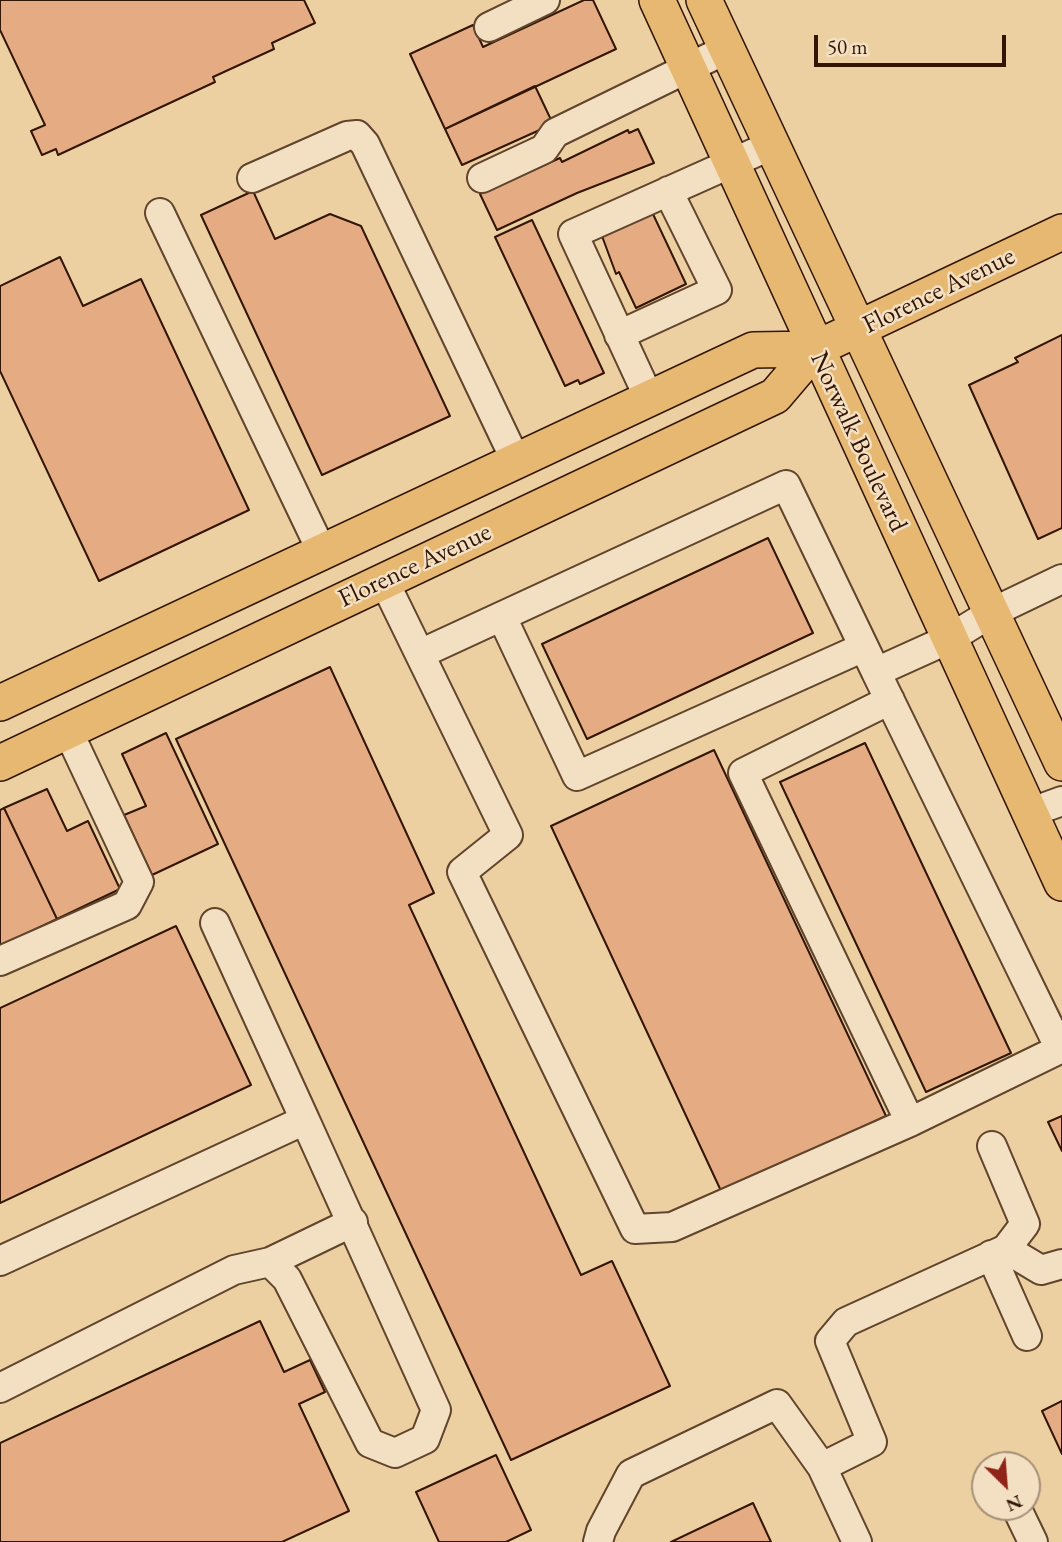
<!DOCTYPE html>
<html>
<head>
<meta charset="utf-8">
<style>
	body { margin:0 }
	#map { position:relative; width:1062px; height:1542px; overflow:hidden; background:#ecd0a2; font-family:"EB Garamond",serif }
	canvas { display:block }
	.north { position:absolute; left:971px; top:1451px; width:70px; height:70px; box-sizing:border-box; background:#f3e0c3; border:2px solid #a68f77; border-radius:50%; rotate:155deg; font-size:19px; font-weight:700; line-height:28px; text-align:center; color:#321505 }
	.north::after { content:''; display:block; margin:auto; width:24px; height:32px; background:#8f2418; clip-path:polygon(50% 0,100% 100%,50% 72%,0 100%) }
	.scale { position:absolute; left:814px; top:35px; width:192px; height:32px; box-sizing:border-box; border:4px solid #321505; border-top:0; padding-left:9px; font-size:21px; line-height:24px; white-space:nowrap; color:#321505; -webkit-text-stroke:5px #f3e0c3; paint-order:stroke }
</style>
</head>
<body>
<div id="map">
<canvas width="1062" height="1542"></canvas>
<div class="north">N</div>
<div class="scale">50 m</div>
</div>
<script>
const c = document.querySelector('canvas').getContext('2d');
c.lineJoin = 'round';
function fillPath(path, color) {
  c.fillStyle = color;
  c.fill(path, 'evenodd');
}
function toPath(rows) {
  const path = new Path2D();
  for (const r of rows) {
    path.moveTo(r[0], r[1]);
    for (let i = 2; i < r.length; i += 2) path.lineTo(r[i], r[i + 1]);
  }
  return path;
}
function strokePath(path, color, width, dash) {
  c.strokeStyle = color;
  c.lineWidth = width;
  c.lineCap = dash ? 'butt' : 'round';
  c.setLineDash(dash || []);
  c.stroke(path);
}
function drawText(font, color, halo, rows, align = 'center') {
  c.font = font + ' "EB Garamond",serif';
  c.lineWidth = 5;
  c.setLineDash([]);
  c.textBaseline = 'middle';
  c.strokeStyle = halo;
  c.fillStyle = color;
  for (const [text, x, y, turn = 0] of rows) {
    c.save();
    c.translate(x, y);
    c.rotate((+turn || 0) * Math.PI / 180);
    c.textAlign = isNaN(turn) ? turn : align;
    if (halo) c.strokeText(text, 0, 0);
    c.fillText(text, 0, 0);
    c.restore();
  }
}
const building = toPath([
	[0,0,304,0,315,23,272,43,274,49,213,77,215,82,58,155,56,149,42,155,31,131,45,125,0,30,0,0],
	[584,0,593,0,616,49,445,129,410,54,473,25,483,47,584,0],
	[535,86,553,124,462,165,445,129,535,86],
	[638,129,654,163,577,193,497,230,480,194,560,158,562,162,628,130,629,133,638,129],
	[253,191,275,239,330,214,361,226,450,416,322,475,201,215,253,191],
	[652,212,686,284,636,308,619,272,616,274,602,236,652,212],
	[532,220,604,373,580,384,578,380,565,386,495,237,532,220],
	[60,257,83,306,141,279,249,510,99,581,0,371,0,286,60,257],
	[1062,335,1062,528,1038,539,969,385,1018,362,1015,358,1062,335],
	[768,538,813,633,587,739,542,644,768,538],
	[330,667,434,893,409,905,581,1275,612,1261,670,1386,511,1460,176,739,330,667],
	[166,733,218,844,152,875,124,815,146,806,122,754,166,733],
	[865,743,1011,1053,926,1092,780,782,865,743],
	[714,750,886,1116,722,1193,551,826,714,750],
	[47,789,67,831,88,821,120,889,57,919,4,808,47,789],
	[4,808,57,919,0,946,0,810,4,808],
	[176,926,251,1085,0,1203,0,1008,176,926],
	[1062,1116,1062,1151,1048,1122,1062,1116],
	[260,1321,284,1372,310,1360,325,1392,299,1404,349,1511,282,1542,0,1542,0,1443,260,1321],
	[1062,1401,1062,1454,1042,1411,1062,1401],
	[496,1455,531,1530,506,1542,439,1542,416,1492,496,1455],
	[753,1503,771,1542,671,1542,753,1503]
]);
const minor = toPath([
	[489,27,545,0],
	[252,178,347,136,357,135,365,144,516,461],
	[482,178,544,149,555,133,727,49],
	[160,213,322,552],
	[619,335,717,290,668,191],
	[649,398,573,234,772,145],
	[384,581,508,835,462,872,635,1229,672,1227,910,1122,1062,1048],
	[502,617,577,776,864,647],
	[420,654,786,485,876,672],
	[890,700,743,773,910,1122],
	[1029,813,1062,801],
	[215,923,305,1120],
	[0,961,127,905,139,882,68,731],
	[1060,1049,876,672,949,639,991,613,1062,579],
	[1006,1249,1041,1270,1062,1264],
	[991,1255,1027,1336],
	[0,1261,305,1120,436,1410,425,1439,395,1453,370,1443,287,1279,270,1262,234,1270,0,1388],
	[270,1262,353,1222],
	[822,1467,872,1442,830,1341,846,1322,1006,1249,1025,1224,992,1146],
	[1019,1513,1033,1542],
	[598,1542,601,1531,631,1474,777,1404,822,1467,857,1542]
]);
const major = toPath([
	[657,0,1062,883],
	[704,0,1062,763],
	[0,703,753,350,815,349,1062,232],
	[0,763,775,396,815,349]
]);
const streetNames = [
	["Florence Avenue",939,291,-26],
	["Norwalk Boulevard",858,442,65],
	["Florence Avenue",415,566,-25]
];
fillPath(building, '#e5ac84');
strokePath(building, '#321505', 2);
strokePath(minor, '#60442c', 32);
strokePath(major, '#321505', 38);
strokePath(minor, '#f3e0c3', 28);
strokePath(major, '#e6b871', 35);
drawText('26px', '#321505', '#f3e0c3', streetNames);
</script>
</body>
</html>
